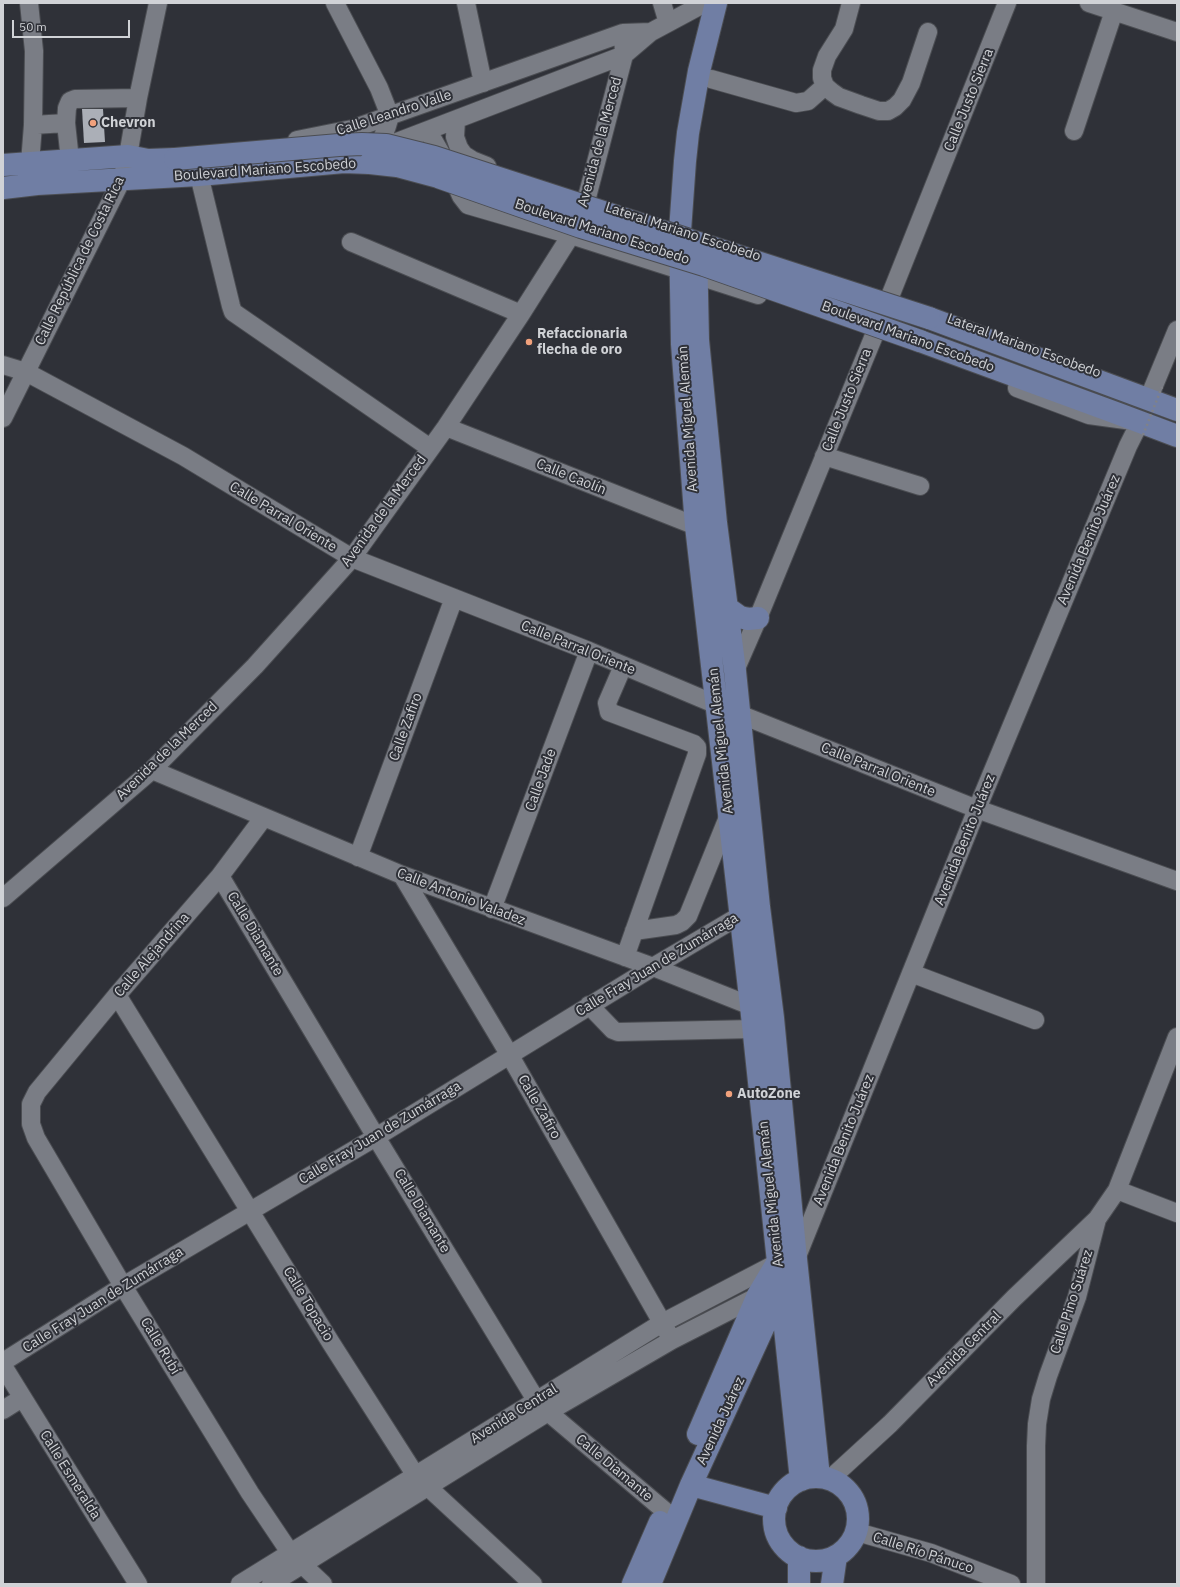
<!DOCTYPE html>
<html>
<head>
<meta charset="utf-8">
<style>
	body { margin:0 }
	#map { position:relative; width:1180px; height:1587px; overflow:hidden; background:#2f3138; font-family:"IBM Plex Sans",sans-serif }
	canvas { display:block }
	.frame { position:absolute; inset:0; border:4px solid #d0d2d6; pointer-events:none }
	.scale { position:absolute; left:12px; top:20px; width:118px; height:18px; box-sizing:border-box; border:2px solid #d0d2d6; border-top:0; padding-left:5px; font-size:12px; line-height:14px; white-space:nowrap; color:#d0d2d6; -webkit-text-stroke:3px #2f3138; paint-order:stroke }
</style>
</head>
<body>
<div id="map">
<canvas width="1180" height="1587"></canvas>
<div class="frame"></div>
<div class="scale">50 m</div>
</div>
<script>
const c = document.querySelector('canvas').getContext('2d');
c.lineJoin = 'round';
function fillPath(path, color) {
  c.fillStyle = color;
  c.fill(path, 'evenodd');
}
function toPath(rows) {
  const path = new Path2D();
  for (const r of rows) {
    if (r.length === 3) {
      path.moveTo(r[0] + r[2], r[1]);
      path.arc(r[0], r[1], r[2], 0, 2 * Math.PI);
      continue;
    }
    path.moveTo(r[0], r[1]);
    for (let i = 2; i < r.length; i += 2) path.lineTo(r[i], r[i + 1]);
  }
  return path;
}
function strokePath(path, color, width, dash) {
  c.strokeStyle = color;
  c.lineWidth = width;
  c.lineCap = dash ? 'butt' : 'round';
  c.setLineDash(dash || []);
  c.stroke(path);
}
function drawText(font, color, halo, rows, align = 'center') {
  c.font = font + ' "IBM Plex Sans",sans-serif';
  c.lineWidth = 4;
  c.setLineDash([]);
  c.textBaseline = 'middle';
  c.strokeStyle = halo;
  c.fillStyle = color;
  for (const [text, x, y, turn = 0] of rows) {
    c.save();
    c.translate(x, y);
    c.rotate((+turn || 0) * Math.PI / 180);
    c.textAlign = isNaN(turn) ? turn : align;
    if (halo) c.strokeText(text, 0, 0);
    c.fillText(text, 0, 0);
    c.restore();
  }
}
const building = toPath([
	[82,109,103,109,105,142,84,143]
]);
const minor = toPath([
	[29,3,34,51,33,125,30,163],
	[335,3,379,88,390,116,387,126,382,139,366,150],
	[466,3,483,83],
	[662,3,668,23],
	[851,3,844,29,827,56,822,70,822,78,825,86,832,92,839,97,861,105,879,111,888,111,895,107,902,100,911,83,928,32],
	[1089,3,1177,32],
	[711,79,796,103,808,101,825,86],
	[456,120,455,137,459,148,464,155,472,160,487,166],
	[33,125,66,123],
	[428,131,447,164,461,196,468,205,571,235,758,295],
	[1074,131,1114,11],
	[297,140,352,129,623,33,651,32],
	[384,147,624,55,651,32,705,3],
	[70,160,66,123,67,108,70,101,75,99,138,98],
	[199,175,231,306,233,312,430,448],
	[351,242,521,314],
	[3,365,26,372,183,456,352,558,589,651,729,710,977,809,1177,881],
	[1148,400,1177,330],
	[3,418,122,179,128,156,138,98,158,3],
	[446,427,696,526],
	[824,456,920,486],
	[623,666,607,703,609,712,694,744,697,747,697,754,625,957],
	[734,673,758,618,889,299,1007,3],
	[152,770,402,875,653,967,751,1006,762,1012],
	[264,817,220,876,117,995,37,1092,31,1104,31,1124,36,1138,123,1286,250,1493,291,1554,323,1584],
	[358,857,454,598],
	[402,875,509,1054,668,1333],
	[220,876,376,1137,536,1400,548,1412,665,1511],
	[3,898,152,770,255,666,352,558,446,427,521,314,571,235,586,201,624,55,623,33],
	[492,909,589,651],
	[634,931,676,925,682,922,688,916,729,815],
	[911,973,1035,1020],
	[117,995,331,1343,416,1476,533,1584],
	[589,1005,613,1030,618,1032,754,1029],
	[1117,1190,1177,1213],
	[3,1362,123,1286,376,1137,653,967,741,915,752,910],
	[3,1366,138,1584],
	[3,1410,22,1398],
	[830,1479,890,1424,1014,1298,1097,1219],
	[857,1532,931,1553,1011,1584],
	[240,1584,662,1323,777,1263,796,1259,977,809,1128,446,1140,422,1089,415,1017,388],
	[271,1584,548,1412,672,1340,764,1293],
	[1036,1584,1036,1446,1037,1424,1041,1399,1048,1376,1077,1297,1097,1219,1117,1190,1177,1037]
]);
const major = toPath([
	[716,3,699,71,688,133,685,161,680,231,682,344,696,526,751,1006,801,1480],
	[3,165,128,156,148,160,175,159],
	[3,188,37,184,199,175,344,162,370,163],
	[696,245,698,340,716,523,735,671,759,907,773,1018,796,1259,819,1477],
	[929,318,1177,410],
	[920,341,1119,414,1177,436],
	[726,607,740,617,748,619,758,618],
	[698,1434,758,1295,777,1263],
	[816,1519,42],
	[691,1485,776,1508],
	[799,1557,799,1584],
	[633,1584,660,1522],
	[650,1584,691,1485,782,1287],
	[832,1584,836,1556]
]);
const pathBridge = toPath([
	[1143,435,1162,387]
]);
const majorBridge = toPath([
	[175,159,339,145,362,144,386,145,434,157,929,318],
	[370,163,397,166,438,177,581,227,704,265,920,341]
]);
const markers = [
	[93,123,4,"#f1a17c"],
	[529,342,4,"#f1a17c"],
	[729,1094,4,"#f1a17c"]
];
const streetNames = [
	["Calle Justo Sierra",969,100,-68],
	["Calle Leandro Valle",394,113,-18],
	["Avenida de la Merced",600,142,-75],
	["Boulevard Mariano Escobedo",265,170,-4],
	["Boulevard Mariano Escobedo",602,232,18],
	["Lateral Mariano Escobedo",683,232,18],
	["Calle República de Costa Rica",80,261,-64],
	["Boulevard Mariano Escobedo",908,337,20],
	["Lateral Mariano Escobedo",1024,346,20],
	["Calle Justo Sierra",847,400,-68],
	["Avenida Miguel Alemán",688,419,-94],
	["Calle Caolín",571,477,22],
	["Avenida de la Merced",384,511,-54],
	["Calle Parral Oriente",283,517,31],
	["Avenida Benito Juárez",1089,540,-67],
	["Calle Parral Oriente",578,648,22],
	["Calle Zafiro",406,727,-70],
	["Avenida Miguel Alemán",721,741,-96],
	["Avenida de la Merced",167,751,-44],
	["Calle Parral Oriente",878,770,22],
	["Calle Jade",541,780,-70],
	["Avenida Benito Juárez",965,840,-68],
	["Calle Antonio Valadez",461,897,21],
	["Calle Diamante",255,934,59],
	["Calle Alejandrina",152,955,-49],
	["Calle Fray Juan de Zumárraga",657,965,-31],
	["Calle Zafiro",539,1107,60],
	["Calle Fray Juan de Zumárraga",380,1133,-31],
	["Avenida Benito Juárez",844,1140,-68],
	["Avenida Miguel Alemán",771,1194,-96],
	["Calle Diamante",422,1211,59],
	["Calle Fray Juan de Zumárraga",103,1300,-32],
	["Calle Pino Suárez",1072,1302,-72],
	["Calle Topacio",308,1304,59],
	["Calle Rubí",160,1346,59],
	["Avenida Central",964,1349,-45],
	["Avenida Central",514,1414,-32],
	["Avenida Juárez",721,1421,-65],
	["Calle Diamante",614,1468,40],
	["Calle Esmeralda",70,1475,58],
	["Calle Río Pánuco",923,1553,18]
];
const poiNames = [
	["Chevron",101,123],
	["Refaccionaria",537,334],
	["flecha de oro",537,350],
	["AutoZone",737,1094]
];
fillPath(building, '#abafb7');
strokePath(minor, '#4b4d52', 20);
strokePath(major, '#4b4d52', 24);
strokePath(minor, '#7a7d85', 18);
strokePath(major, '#707ea4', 22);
strokePath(majorBridge, '#4b4d52', 24, []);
strokePath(pathBridge, '#808288', 2.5, [2, 3]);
strokePath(majorBridge, '#707ea4', 22);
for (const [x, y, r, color] of markers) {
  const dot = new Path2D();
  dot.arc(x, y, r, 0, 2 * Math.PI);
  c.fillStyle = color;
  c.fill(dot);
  strokePath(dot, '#2f3138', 1.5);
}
drawText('14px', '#d0d2d6', '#2f3138', streetNames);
drawText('bold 14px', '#d0d2d6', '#2f3138', poiNames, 'left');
</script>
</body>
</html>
